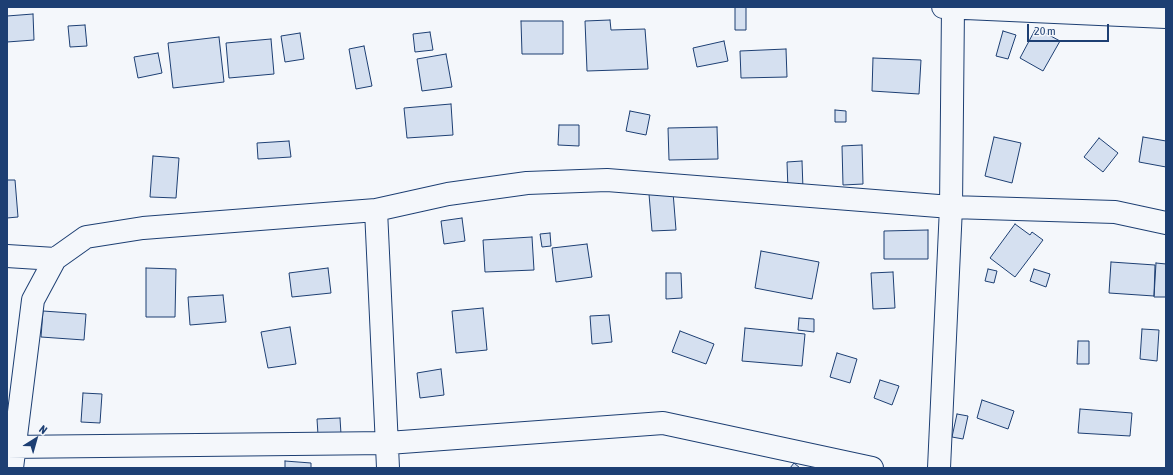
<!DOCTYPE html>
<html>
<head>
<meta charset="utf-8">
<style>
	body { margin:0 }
	#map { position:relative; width:1173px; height:475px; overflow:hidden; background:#f4f7fb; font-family:"Asap Condensed",sans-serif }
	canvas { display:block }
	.frame { position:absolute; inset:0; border:8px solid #1d3f73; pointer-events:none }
	.north { position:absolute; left:16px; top:419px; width:40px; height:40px; -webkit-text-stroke:3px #f4f7fb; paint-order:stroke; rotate:37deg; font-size:11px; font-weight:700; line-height:16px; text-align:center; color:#1d3f73 }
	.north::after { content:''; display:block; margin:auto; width:14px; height:18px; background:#1d3f73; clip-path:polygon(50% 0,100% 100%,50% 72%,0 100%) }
	.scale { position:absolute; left:1027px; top:24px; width:82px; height:18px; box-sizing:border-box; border:2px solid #1d3f73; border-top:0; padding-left:5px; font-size:12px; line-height:14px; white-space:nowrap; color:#1d3f73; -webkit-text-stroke:3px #f4f7fb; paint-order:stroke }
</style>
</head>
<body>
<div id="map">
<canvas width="1173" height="475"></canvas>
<div class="frame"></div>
<div class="north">N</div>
<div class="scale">20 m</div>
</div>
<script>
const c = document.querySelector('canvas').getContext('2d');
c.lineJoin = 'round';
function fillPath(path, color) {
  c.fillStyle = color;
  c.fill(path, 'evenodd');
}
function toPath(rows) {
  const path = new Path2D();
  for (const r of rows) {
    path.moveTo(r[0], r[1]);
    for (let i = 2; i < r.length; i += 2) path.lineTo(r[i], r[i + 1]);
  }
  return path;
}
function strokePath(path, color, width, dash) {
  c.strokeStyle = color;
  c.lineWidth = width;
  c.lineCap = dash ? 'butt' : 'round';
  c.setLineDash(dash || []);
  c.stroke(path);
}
const building = toPath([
	[735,7,746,7,746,30,735,30,735,7],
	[33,14,34,40,7,42,7,16,33,14],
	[610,20,611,30,645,29,648,69,587,71,585,21,610,20],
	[521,21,563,21,563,54,522,54,521,21],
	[85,25,87,46,70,47,68,26,85,25],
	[1036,28,1060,41,1043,71,1020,58,1036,28],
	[1003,31,1016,35,1008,59,996,56,1003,31],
	[430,32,433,50,415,52,413,34,430,32],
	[300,33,304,59,285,62,281,36,300,33],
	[219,37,224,82,173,88,168,43,219,37],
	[271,39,274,74,229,78,226,43,271,39],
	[724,41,728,61,697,67,693,48,724,41],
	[364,46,372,86,356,89,349,49,364,46],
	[786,49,787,77,741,78,740,51,786,49],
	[158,53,162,73,138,78,134,57,158,53],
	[446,54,452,87,422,91,417,59,446,54],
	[873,58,921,60,919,94,872,91,873,58],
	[451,104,453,135,407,138,404,108,451,104],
	[835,110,846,111,846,122,835,122,835,110],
	[630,111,650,115,646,135,626,131,630,111],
	[559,125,579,125,579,146,558,145,559,125],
	[717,127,718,159,669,160,668,128,717,127],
	[994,137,1021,143,1012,183,985,176,994,137],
	[1143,137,1166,141,1166,167,1139,162,1143,137],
	[1099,138,1118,153,1103,172,1084,157,1099,138],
	[289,141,291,157,258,159,257,143,289,141],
	[862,145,863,184,843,185,842,146,862,145],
	[153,156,179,158,176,198,150,197,153,156],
	[802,161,803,189,788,190,787,162,802,161],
	[7,180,15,180,18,217,7,218,7,180],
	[673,192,676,230,652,231,649,194,673,192],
	[462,218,465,241,444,244,441,221,462,218],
	[1015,224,1030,235,1032,232,1043,240,1015,277,990,258,1015,224],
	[928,230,928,259,884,259,884,231,928,230],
	[550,233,551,246,542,247,540,234,550,233],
	[532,237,534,270,485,272,483,240,532,237],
	[587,244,592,277,556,282,552,248,587,244],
	[761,251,819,262,812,299,755,288,761,251],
	[1111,262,1155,265,1154,296,1109,293,1111,262],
	[1156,263,1166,264,1166,297,1154,297,1156,263],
	[146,268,176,269,175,317,146,317,146,268],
	[328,268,331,293,292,297,289,273,328,268],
	[988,269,997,271,994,283,985,281,988,269],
	[1034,269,1050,274,1046,287,1030,281,1034,269],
	[893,272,895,308,873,309,871,273,893,272],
	[666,273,681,273,682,298,666,299,666,273],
	[223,295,226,322,190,325,188,297,223,295],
	[483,308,487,350,456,353,452,311,483,308],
	[43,311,86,314,84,340,41,337,43,311],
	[609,315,612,342,592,344,590,316,609,315],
	[799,318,814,319,814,332,798,330,799,318],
	[290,327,296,364,268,368,261,332,290,327],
	[745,328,805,334,802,366,742,361,745,328],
	[1142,329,1159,330,1157,361,1140,359,1142,329],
	[680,331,714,344,706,364,672,352,680,331],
	[1078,341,1089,341,1089,364,1077,364,1078,341],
	[837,353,857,359,850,383,830,377,837,353],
	[441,369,444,395,420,398,417,373,441,369],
	[880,380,899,386,892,405,874,398,880,380],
	[83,393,102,394,100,423,81,422,83,393],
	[982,400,1014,411,1008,429,977,418,982,400],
	[1080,409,1132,413,1130,436,1078,433,1080,409],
	[957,414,968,416,963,439,952,437,957,414],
	[340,418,341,434,318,435,317,419,340,418],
	[285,461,311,463,311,468,285,468,285,461],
	[794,463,800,468,790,468,794,463]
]);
const minor = toPath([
	[943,7,1166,17],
	[376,210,388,468],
	[7,256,55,259],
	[7,447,388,443,663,423,872,468],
	[12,468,33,300,55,259,86,237,143,228,376,210,448,194,527,183,607,180,951,207,1115,212,1166,223],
	[939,468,951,207,953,7]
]);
fillPath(building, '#d5e0f0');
strokePath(building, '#1d3f73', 1);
strokePath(minor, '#1d3f73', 24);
strokePath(minor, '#f4f7fb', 22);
</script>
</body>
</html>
